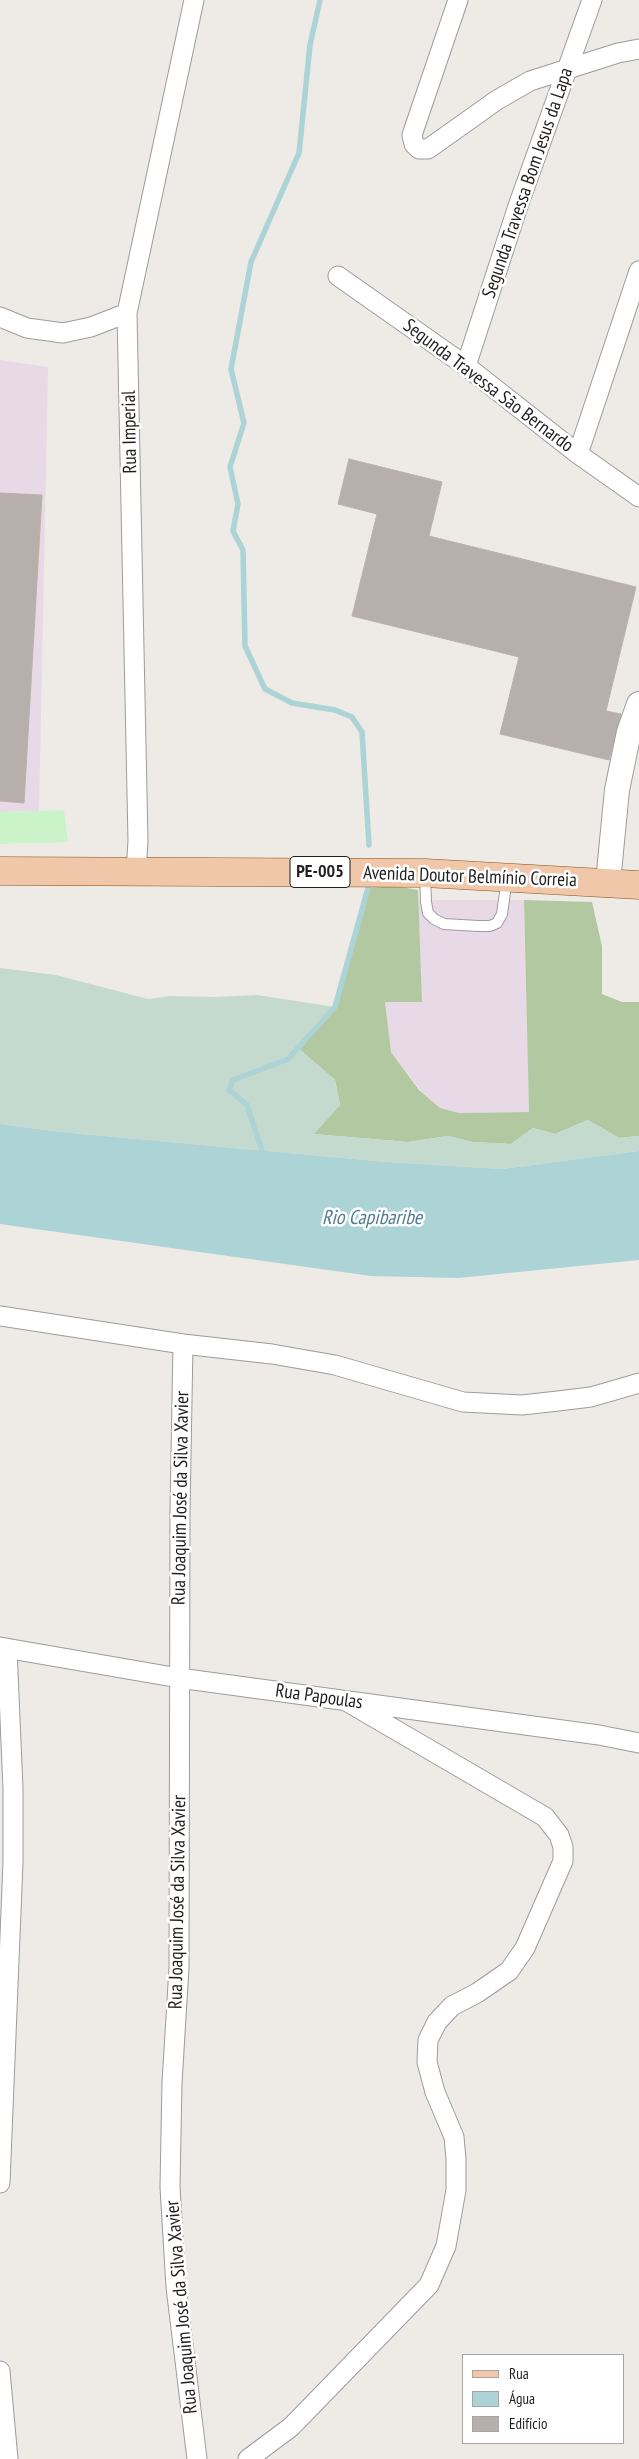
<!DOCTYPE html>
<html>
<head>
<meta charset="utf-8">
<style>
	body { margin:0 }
	#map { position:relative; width:639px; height:2459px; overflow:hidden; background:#eeeae6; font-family:"PT Sans Narrow",sans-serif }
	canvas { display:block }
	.legend { position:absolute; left:462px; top:2354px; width:162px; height:90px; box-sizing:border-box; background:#fff; border:1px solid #a5a5a5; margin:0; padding:6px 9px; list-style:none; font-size:15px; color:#1f1f1f }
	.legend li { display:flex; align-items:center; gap:10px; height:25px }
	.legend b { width:25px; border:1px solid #a5a5a5 }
</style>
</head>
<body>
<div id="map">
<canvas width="639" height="2459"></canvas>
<ul class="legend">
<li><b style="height:6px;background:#f0c7a9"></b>Rua</li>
<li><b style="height:14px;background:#acd3d6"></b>Água</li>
<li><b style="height:14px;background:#b7afac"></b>Edifício</li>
</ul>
</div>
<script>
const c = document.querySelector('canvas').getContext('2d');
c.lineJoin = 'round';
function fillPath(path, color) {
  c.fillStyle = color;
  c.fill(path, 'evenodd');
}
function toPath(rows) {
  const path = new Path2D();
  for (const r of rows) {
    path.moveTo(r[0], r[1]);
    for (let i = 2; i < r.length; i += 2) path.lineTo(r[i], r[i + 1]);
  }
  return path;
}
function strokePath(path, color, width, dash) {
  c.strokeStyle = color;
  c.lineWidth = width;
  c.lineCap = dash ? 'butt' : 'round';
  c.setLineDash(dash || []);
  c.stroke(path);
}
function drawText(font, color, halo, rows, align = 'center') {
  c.font = font + ' "PT Sans Narrow",sans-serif';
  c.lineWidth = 5;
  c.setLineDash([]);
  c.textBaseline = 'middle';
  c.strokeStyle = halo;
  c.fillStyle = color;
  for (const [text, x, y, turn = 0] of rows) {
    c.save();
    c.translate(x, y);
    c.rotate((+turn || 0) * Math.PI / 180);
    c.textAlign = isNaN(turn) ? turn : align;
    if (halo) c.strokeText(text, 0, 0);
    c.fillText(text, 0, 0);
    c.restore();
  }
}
const industrial = toPath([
	[0,360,48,367,39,811,0,812],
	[418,900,524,900,529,1112,459,1113,440,1108,422,1092,391,1052,385,1002,422,1001]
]);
const forest = toPath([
	[395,886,418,890,422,1002,385,1002,391,1052,419,1090,440,1108,459,1113,529,1112,524,900,592,902,602,946,602,994,622,1002,639,1002,639,1136,619,1138,588,1120,555,1134,533,1128,511,1144,472,1142,448,1136,408,1142,313,1134,340,1105,335,1080,298,1048,335,1007,368,888]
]);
const wetland = toPath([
	[0,968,56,975,148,999,170,996,216,997,257,995,335,1007,298,1048,335,1080,340,1105,314,1134,408,1142,448,1136,472,1142,511,1144,533,1128,555,1134,588,1120,619,1138,639,1136,639,1151,502,1169,387,1162,61,1132,0,1124]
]);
const park = toPath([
	[64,810,68,842,0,844,0,812]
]);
const water = toPath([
	[0,1124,61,1132,387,1162,502,1169,639,1151,639,1260,458,1278,371,1276,0,1224]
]);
const stream = toPath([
	[320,0,310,45,299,153,251,262,231,369,244,423,230,467,238,504,233,531,243,550,245,646,265,689,292,703,335,710,352,717,362,732,369,845],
	[264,1157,247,1105,229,1090,233,1080,288,1059,335,1007,368,888]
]);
const building = toPath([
	[349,459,442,482,429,536,636,587,606,711,621,714,609,760,500,734,519,657,352,616,377,514,338,504,349,459],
	[0,493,42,495,24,803,0,801,0,493]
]);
const service = toPath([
	[425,874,426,902,428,913,434,919,444,924,478,926,490,926,497,923,502,914,507,878]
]);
const minor = toPath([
	[458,0,412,135,414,144,419,149,428,149,497,100,530,81,618,53,639,49],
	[338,276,466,366,578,454,639,497],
	[0,317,27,328,63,333,91,327,127,313],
	[466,366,518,206,592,0],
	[578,454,639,271],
	[136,872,138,841,127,313,194,0],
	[0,1316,183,1344,272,1354,335,1365,463,1402,522,1405,558,1401,591,1397,639,1383],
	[183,1344,180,1511,179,1968,172,2083,170,2187,176,2287,197,2459],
	[0,1647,179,1678,599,1735,639,1743],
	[0,2183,13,1862,13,1789,7,1648],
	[0,2371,8,2459],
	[248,2459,291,2427,429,2285,446,2246,456,2190,456,2159,454,2137,435,2092,427,2062,428,2040,437,2022,452,2006,477,1993,509,1971,525,1948,563,1861,563,1847,559,1835,545,1817,346,1701]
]);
const tertiary = toPath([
	[608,882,617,790,629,732,639,704]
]);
const primary = toPath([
	[0,871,425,873,639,885]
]);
const shields = [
	[320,872,60]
];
const shieldNames = [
	["PE-005",320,872]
];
const streetNames = [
	["Segunda Travessa Bom Jesus da Lapa",528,183,-71],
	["Segunda Travessa São Bernardo",488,386,37],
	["Rua Imperial",130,432,-91],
	["Avenida Doutor Belmínio Correia",470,877,2],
	["Rua Joaquim José da Silva Xavier",181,1498,-89],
	["Rua Papoulas",319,1697,8],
	["Rua Joaquim José da Silva Xavier",178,1902,-89],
	["Rua Joaquim José da Silva Xavier",182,2307,-95]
];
const waterNames = [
	["Rio Capibaribe",372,1218]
];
fillPath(industrial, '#e7d9e6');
fillPath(forest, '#b2c8a0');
fillPath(wetland, '#c5dace');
fillPath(park, '#cbf3c9');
fillPath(water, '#acd3d6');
strokePath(stream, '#acd3d6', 5.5);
fillPath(building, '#b7afac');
strokePath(building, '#beb0aa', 1);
strokePath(service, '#9c9c9c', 12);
strokePath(minor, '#9c9c9c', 21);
strokePath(tertiary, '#9c9c9c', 26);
strokePath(primary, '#875013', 29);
strokePath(service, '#fff', 10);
strokePath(minor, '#fff', 19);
strokePath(tertiary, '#fff', 24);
strokePath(primary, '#f0c7a9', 28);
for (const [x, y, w] of shields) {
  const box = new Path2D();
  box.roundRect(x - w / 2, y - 15.5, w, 31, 4);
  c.fillStyle = '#fff';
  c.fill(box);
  strokePath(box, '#1f1f1f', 1);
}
drawText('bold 18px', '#1f1f1f', null, shieldNames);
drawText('19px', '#1f1f1f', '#fff', streetNames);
drawText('italic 20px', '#507c94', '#fff', waterNames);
</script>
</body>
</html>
